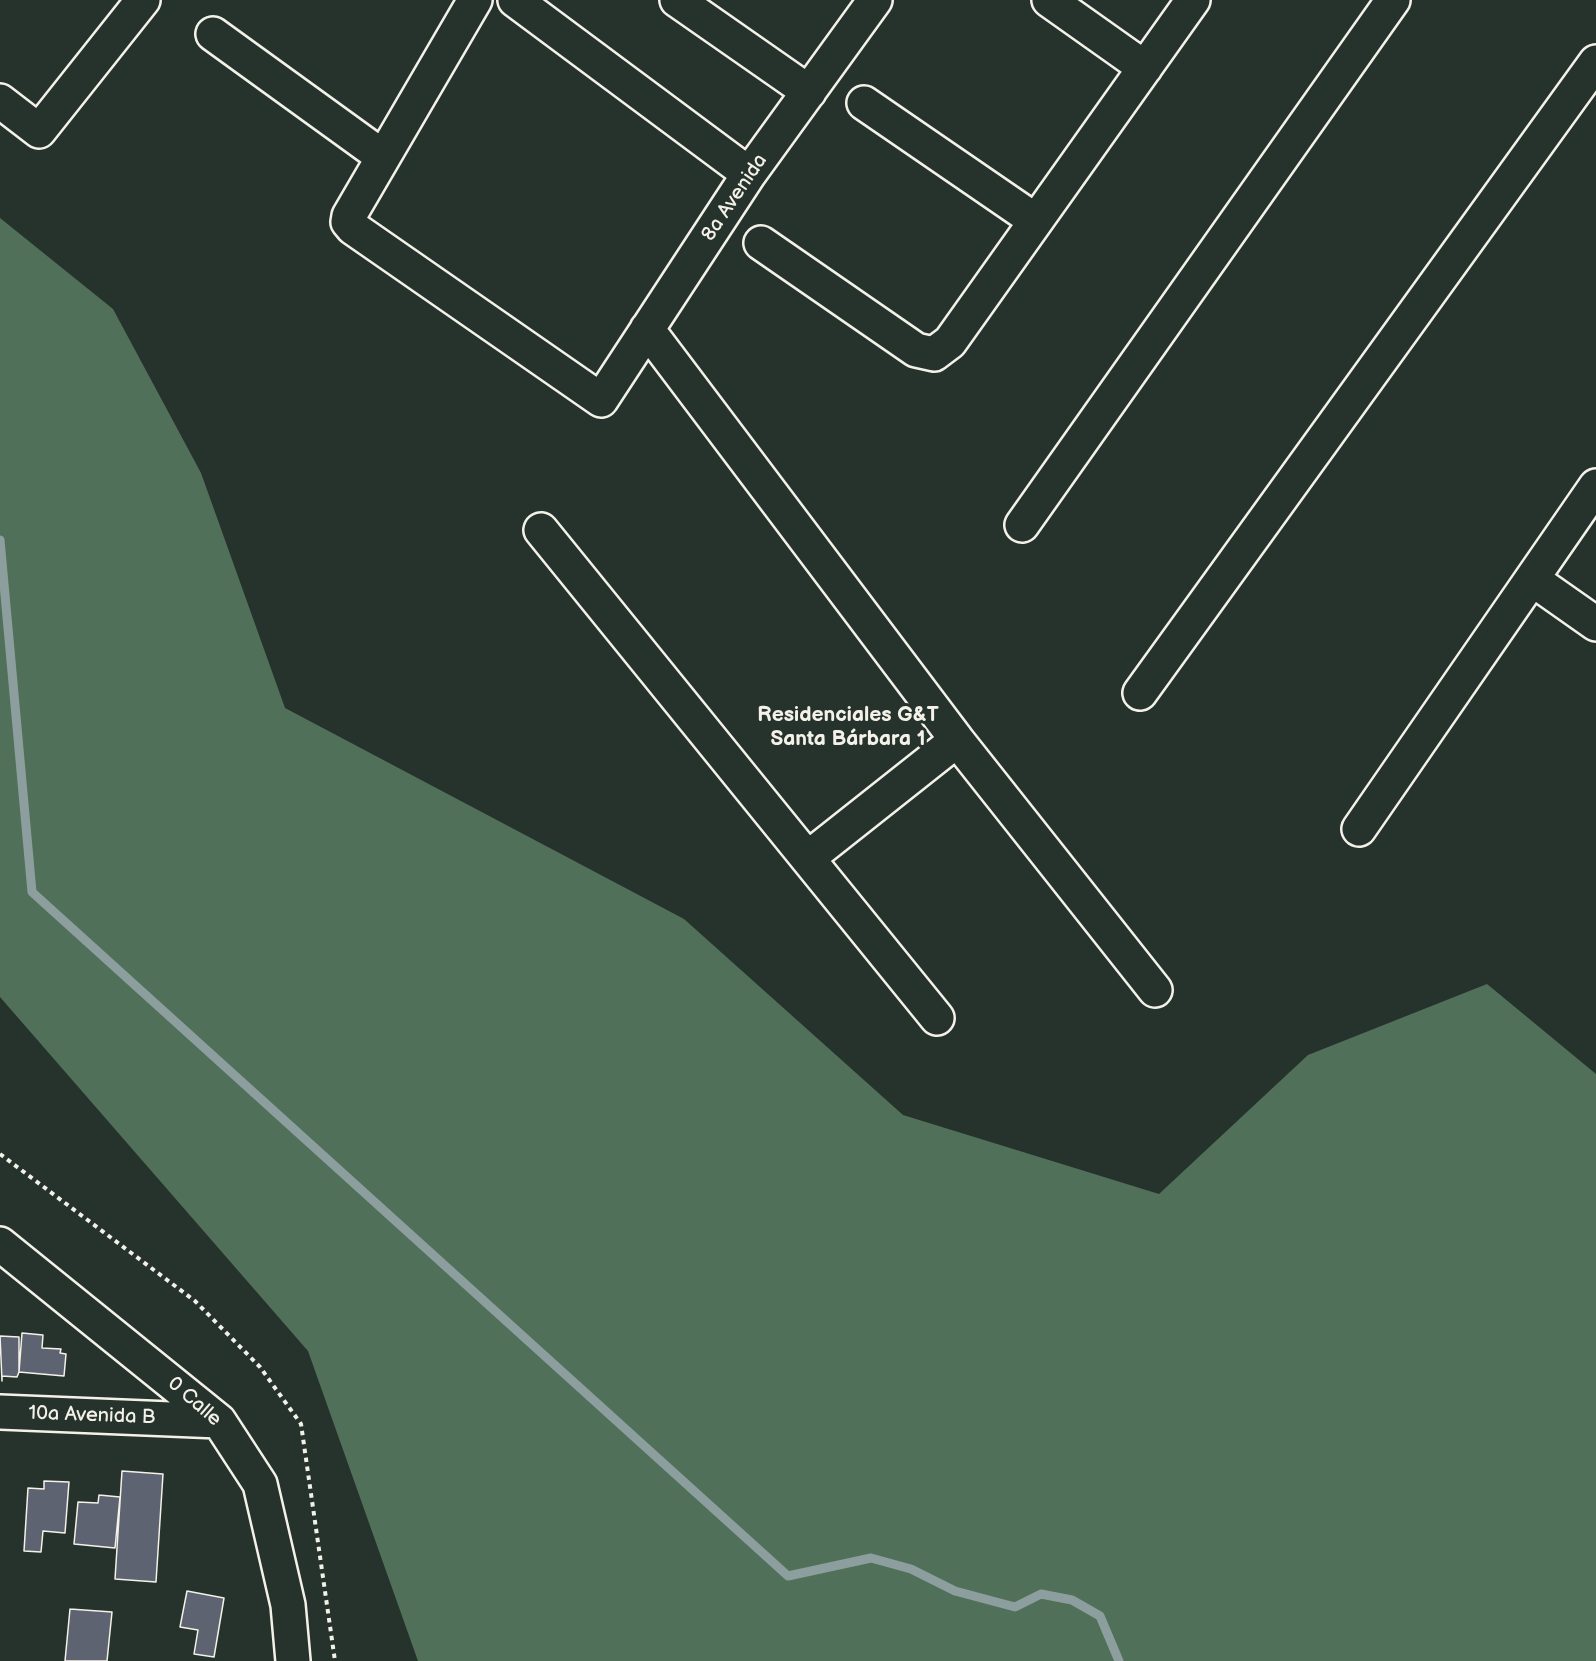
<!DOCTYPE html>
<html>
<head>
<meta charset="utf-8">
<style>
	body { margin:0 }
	canvas { display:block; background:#26332d }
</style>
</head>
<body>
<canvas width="1596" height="1661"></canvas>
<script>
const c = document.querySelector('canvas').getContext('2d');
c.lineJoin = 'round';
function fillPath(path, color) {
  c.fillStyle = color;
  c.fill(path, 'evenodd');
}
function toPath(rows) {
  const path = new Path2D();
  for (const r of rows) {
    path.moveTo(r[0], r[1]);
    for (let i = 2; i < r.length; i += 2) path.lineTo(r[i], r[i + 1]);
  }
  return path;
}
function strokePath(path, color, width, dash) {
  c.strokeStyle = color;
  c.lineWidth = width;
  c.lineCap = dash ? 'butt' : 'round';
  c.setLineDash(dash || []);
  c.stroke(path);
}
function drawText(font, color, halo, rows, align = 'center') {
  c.font = font + ' "Balsamiq Sans",sans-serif';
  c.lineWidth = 6;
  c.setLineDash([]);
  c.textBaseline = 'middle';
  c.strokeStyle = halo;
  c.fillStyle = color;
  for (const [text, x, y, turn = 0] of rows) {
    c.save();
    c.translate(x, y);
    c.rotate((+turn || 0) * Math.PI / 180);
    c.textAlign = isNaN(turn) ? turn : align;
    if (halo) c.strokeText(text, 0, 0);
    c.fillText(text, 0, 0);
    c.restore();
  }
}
const green = toPath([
	[0,218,113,309,201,473,285,708,684,919,903,1115,1159,1194,1308,1055,1487,984,1596,1074,1596,1661,418,1661,308,1351,0,997]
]);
const stream = toPath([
	[0,540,32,892,788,1576,871,1558,911,1569,955,1591,1015,1607,1041,1594,1072,1600,1100,1616,1119,1661]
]);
const building = toPath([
	[22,1333,43,1335,42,1348,61,1349,60,1353,66,1354,64,1376,19,1372,22,1333],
	[0,1336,19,1337,19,1372,17,1377,2,1376,2,1381,0,1336],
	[122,1471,163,1474,156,1582,115,1579,122,1471],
	[44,1481,69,1482,65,1533,43,1531,41,1552,24,1551,28,1488,44,1489,44,1481],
	[99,1495,120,1497,115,1548,74,1544,78,1502,98,1503,99,1495],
	[187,1591,224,1598,214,1657,194,1654,198,1630,180,1627,187,1591],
	[70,1609,112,1612,107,1661,65,1661,70,1609]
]);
const path = toPath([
	[0,1154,195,1301,260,1367,301,1424,335,1661]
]);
const minor = toPath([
	[475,0,349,216,348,222,353,228,601,400,749,174,875,0],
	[515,0,749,174],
	[677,0,809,92],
	[1049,0,1145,68],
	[213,34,383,157],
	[0,101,39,131,143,0],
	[864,103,1036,221],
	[761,243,916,350,934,354,950,342,1193,0],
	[647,329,957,740,1155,990],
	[1022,525,1393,0],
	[541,530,937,1018],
	[1532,579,1596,624],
	[1140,693,1596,62],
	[1359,829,1596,486],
	[808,858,957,740],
	[0,1244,219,1421,260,1484,288,1605,293,1661],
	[0,1412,219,1421]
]);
const streetNames = [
	["8a Avenida",735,198,-56],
	["0 Calle",194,1402,41],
	["10a Avenida B",92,1416,2]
];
const neighbourhoodNames = [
	["Residenciales G&T",848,716],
	["Santa Bárbara 1",848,740]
];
fillPath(green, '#517059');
strokePath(stream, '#8c9f9e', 9);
fillPath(building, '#5d6371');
strokePath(building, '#f4f1e8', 1.5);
strokePath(minor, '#f4f1e8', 38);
strokePath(path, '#f4f1e8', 4, [4.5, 4.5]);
strokePath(minor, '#26332d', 33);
drawText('20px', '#f4f1e8', '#26332d', streetNames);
drawText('bold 21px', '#f4f1e8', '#26332d', neighbourhoodNames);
</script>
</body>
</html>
